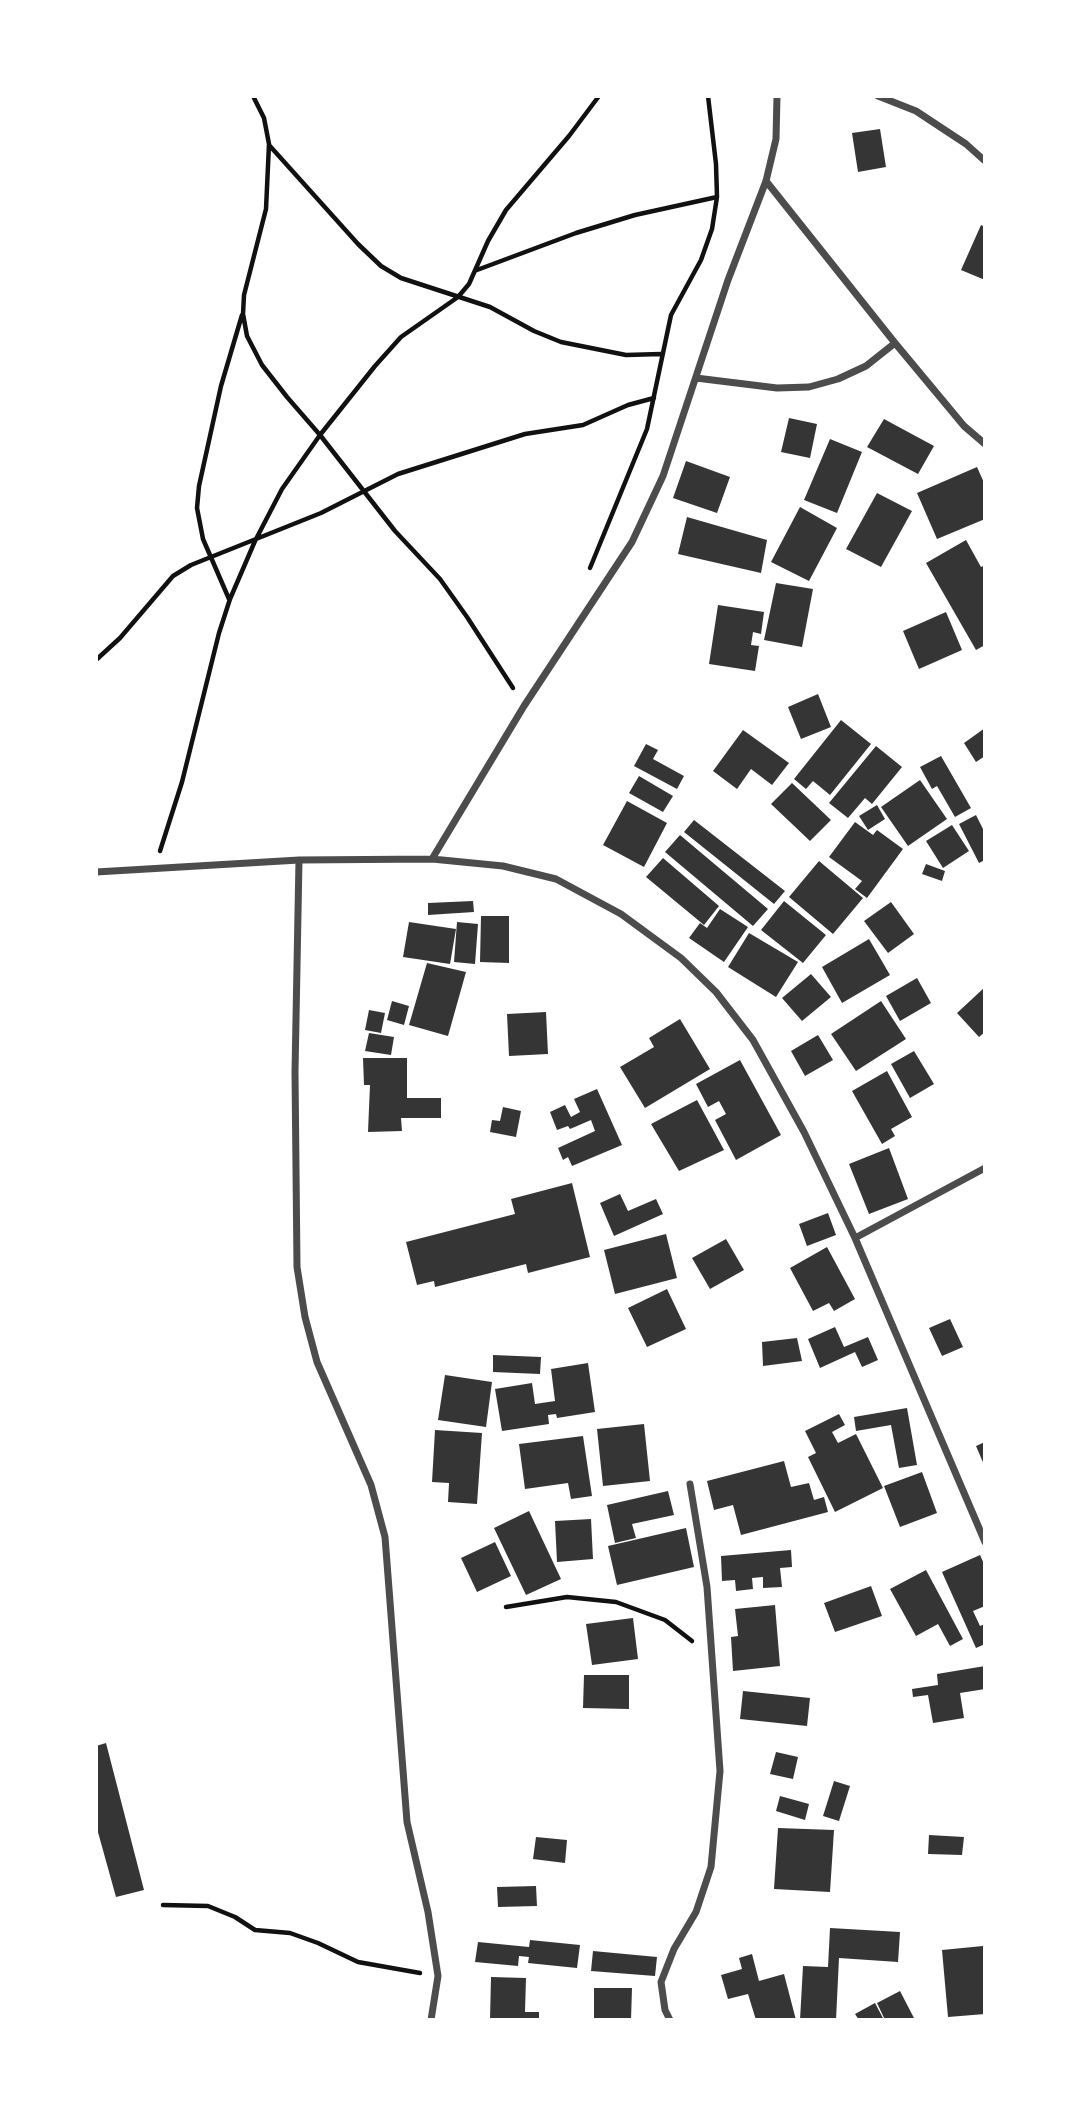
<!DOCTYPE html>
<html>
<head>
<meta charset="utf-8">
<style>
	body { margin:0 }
	#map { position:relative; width:1081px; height:2116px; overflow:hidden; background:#fff; font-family:"Crimson Pro",serif }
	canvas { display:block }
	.frame { position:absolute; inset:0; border:98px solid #fff; pointer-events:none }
</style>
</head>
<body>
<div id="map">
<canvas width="1081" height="2116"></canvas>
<div class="frame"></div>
</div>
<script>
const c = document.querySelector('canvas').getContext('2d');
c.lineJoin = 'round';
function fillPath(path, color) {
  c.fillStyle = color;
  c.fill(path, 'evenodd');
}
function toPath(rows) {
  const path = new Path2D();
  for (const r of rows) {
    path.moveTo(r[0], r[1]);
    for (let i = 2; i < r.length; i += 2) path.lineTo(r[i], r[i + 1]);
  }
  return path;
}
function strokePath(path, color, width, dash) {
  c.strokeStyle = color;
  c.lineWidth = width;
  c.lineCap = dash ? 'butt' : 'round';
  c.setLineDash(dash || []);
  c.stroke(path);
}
const building = toPath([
	[880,129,886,167,858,172,852,133],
	[981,225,985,227,985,280,961,270],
	[789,418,817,424,810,458,781,452],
	[884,419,934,446,918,474,867,447],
	[830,439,862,452,837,513,804,500],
	[686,461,730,477,717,513,673,498],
	[977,467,985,485,985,519,937,539,917,493],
	[877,493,912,511,881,567,846,549],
	[800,507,837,528,809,581,771,562],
	[687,517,767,540,761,573,678,554],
	[966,540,981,567,985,565,985,645,976,650,926,563],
	[776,583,813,589,802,647,764,640],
	[718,605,764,612,761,634,753,632,751,645,759,646,755,671,709,664],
	[946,612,962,650,919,669,903,631],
	[818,694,831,727,801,739,788,707],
	[841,720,871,744,830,795,813,781,806,789,794,779],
	[985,728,985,756,976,762,964,743],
	[743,730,789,763,772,785,751,769,737,789,713,771],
	[646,744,658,750,653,759,684,776,677,789,634,766],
	[876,746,902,767,872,804,865,798,848,818,829,803],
	[941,756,971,808,955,817,937,786,932,789,920,767],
	[639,776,673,796,663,812,629,793],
	[920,780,947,819,908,846,881,807],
	[792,783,831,820,810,841,771,804],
	[627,801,667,823,644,867,603,845],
	[877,805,885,819,868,830,859,816],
	[976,815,985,833,985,860,979,863,959,824],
	[694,820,785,891,774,904,684,832],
	[855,822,873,835,877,830,903,849,867,898,855,889,862,881,829,857],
	[952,825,969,851,943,868,926,841],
	[680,835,768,909,753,926,665,852],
	[663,858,719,906,704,925,646,877],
	[819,861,863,898,833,934,789,897],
	[926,864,945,871,942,881,922,874],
	[473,901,474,912,428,915,428,903],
	[784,901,826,935,803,963,761,930],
	[891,902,914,934,888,953,864,921],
	[720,909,748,927,724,962,689,938,700,923,707,928],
	[481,916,509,916,509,963,480,962],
	[409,922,456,929,450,964,403,957],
	[457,922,478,924,475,964,454,962],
	[749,933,798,962,776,997,728,967],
	[869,939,890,975,842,1003,822,967],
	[427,963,466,972,448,1036,409,1025],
	[811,974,831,997,802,1021,782,998],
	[917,978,931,1003,900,1021,886,996],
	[985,987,985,1032,979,1037,957,1013],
	[392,1001,409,1006,404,1025,387,1020],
	[881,1001,906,1039,856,1071,831,1034],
	[369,1010,385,1013,381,1033,365,1030],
	[546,1012,548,1054,509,1056,507,1014],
	[680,1019,710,1069,645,1108,620,1067,654,1047,649,1038],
	[369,1033,394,1037,391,1055,365,1051],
	[818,1035,833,1060,805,1076,791,1051],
	[914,1051,934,1084,910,1098,891,1064],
	[363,1058,407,1058,407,1098,441,1098,441,1118,401,1118,402,1131,368,1132,370,1085,364,1085],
	[740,1060,781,1135,736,1160,715,1120,726,1114,719,1101,708,1107,696,1084],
	[887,1071,912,1117,891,1129,895,1136,882,1144,852,1091],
	[597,1089,622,1145,572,1166,568,1157,563,1160,558,1148,595,1131,591,1120,570,1129,568,1126,557,1130,550,1112,565,1105,571,1117,580,1112,574,1099],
	[697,1100,724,1150,679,1171,651,1124],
	[503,1107,521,1111,516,1137,490,1132,492,1120,500,1121],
	[889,1148,908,1199,869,1214,849,1164],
	[572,1183,590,1257,528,1273,526,1264,435,1287,434,1281,417,1285,406,1242,515,1214,511,1199],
	[620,1194,628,1211,656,1199,663,1214,614,1236,600,1203],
	[828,1213,836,1235,807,1246,799,1224],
	[666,1234,677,1278,615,1294,604,1250],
	[726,1239,744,1270,710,1289,692,1258],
	[827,1247,855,1299,834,1311,829,1303,813,1311,790,1268],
	[667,1289,686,1329,647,1347,628,1308],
	[950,1319,963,1347,942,1356,929,1328],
	[835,1327,844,1347,868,1337,878,1360,862,1367,855,1352,820,1368,808,1339],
	[797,1338,802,1361,763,1366,762,1342],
	[493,1355,541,1357,540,1374,493,1372],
	[588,1363,595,1412,557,1418,556,1414,548,1415,549,1424,502,1431,495,1389,532,1383,535,1404,555,1401,551,1369],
	[445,1375,492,1382,486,1427,438,1420],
	[907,1408,917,1465,899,1468,891,1425,856,1431,854,1417],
	[839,1414,845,1425,832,1432,838,1443,856,1434,883,1488,835,1512,808,1457,816,1453,805,1431],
	[644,1424,650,1481,603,1486,597,1429],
	[435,1430,482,1433,477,1504,448,1502,449,1483,432,1482],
	[583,1436,592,1496,571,1499,568,1483,525,1489,519,1444],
	[985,1442,985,1467,976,1446],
	[784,1461,791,1487,809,1483,814,1500,824,1497,828,1512,741,1535,733,1505,714,1510,707,1481],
	[922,1472,937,1513,900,1527,884,1486],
	[668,1491,674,1515,632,1524,636,1538,615,1543,607,1505],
	[529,1511,561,1579,526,1595,494,1528],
	[591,1519,593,1559,557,1562,555,1521],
	[686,1528,694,1567,617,1585,608,1546],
	[495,1542,511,1576,477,1592,461,1558],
	[791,1550,792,1567,780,1568,782,1587,763,1588,763,1577,752,1578,753,1589,736,1591,735,1580,722,1581,721,1556],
	[980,1555,985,1566,985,1606,973,1611,980,1626,985,1624,985,1644,976,1648,942,1572],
	[926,1570,963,1639,950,1646,938,1624,916,1636,890,1589],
	[871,1586,882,1616,835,1632,824,1603],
	[775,1605,780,1666,733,1671,731,1637,738,1636,735,1609],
	[633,1618,638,1659,592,1665,586,1624],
	[985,1666,985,1689,960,1693,964,1718,933,1723,928,1695,913,1697,912,1689,938,1685,937,1674],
	[584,1675,629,1675,629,1709,583,1708],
	[743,1691,810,1698,807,1726,740,1719],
	[106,1743,144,1890,116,1897,96,1825,96,1746],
	[776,1752,798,1757,793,1779,770,1774],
	[834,1781,850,1786,839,1821,823,1816],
	[780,1796,809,1804,805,1820,776,1811],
	[778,1828,834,1830,830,1892,774,1889],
	[929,1835,964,1837,962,1855,928,1854],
	[536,1837,567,1840,565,1863,533,1859],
	[536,1886,537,1906,498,1907,497,1887],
	[830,1928,900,1932,898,1962,839,1958,836,2020,800,2020,803,1966,828,1967],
	[530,1940,580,1945,577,1968,528,1963,529,1957,519,1956,518,1966,475,1962,478,1942,529,1947],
	[983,1946,985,2014,948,2017,942,1950],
	[593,1951,657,1957,655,1976,591,1971],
	[752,1954,759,1981,784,1974,796,2020,756,2020,748,1994,728,1999,721,1975,742,1969,739,1958],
	[491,1977,526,1978,525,2012,539,2012,539,2020,490,2020],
	[594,1988,632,1988,631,2020,594,2020],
	[900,1991,915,2020,885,2020,877,2003],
	[875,2003,884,2020,859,2020,855,2014]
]);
const path = toPath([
	[253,96,264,118,269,144,266,209,244,295,243,314,247,336,262,365,287,397,320,435,395,531,440,579,467,617,513,688],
	[269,145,358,244,381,266,401,278,490,307,534,331,561,342,626,355,661,354],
	[477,270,576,233,635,215,717,197],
	[590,568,647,429,671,315,701,260,712,229,717,197,716,164,708,96],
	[229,599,203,539,197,508,199,486,221,386,242,315],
	[96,660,120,638,173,576,191,565,321,513,398,474,525,434,583,425,628,405,654,398],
	[160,851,182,782,219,633,230,599,255,541,282,489,320,435,375,366,401,337,458,297,469,284,488,241,506,210,569,136,599,96],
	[506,1607,567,1597,616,1602,665,1620,692,1641],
	[163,1905,208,1906,235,1917,255,1930,290,1933,318,1943,358,1962,420,1973]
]);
const minor = toPath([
	[878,96,916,111,966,144,985,161],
	[766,181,895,343,964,426,985,444],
	[696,378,777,388,809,387,838,379,866,366,895,343],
	[432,859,524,706,632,542,663,476,728,280,766,181,776,139,777,96],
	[299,860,295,1072,297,1267,305,1317,317,1362,371,1485,385,1537,407,1822,428,1912,438,1976,431,2020],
	[96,872,299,860,432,859,503,866,556,879,621,914,681,958,716,992,753,1040,804,1132,855,1238,985,1542],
	[855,1238,985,1168],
	[670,2020,665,2010,661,1982,674,1949,696,1912,711,1867,720,1771,707,1587,690,1484]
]);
fillPath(building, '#353535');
strokePath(path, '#111', 4.5);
strokePath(minor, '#4c4c4c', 7);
</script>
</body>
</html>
